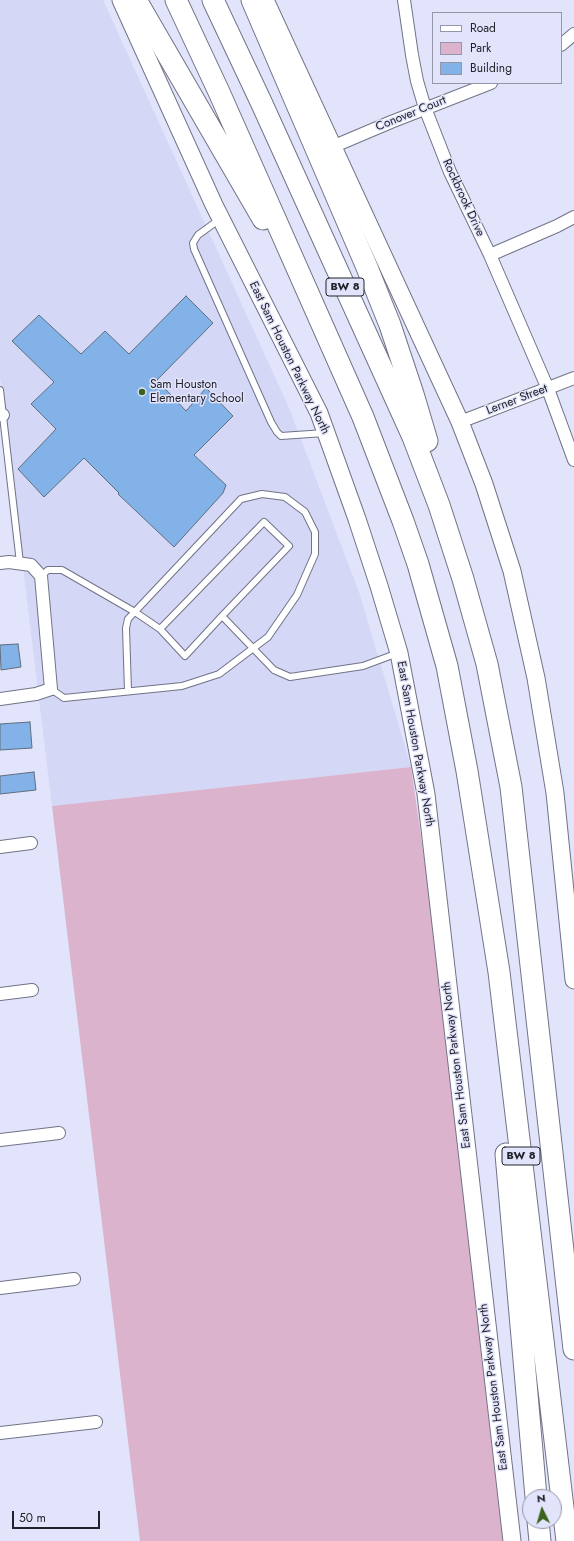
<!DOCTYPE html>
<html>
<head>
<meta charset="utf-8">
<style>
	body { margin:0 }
	#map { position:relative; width:574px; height:1541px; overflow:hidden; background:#e2e4fb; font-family:Jost,sans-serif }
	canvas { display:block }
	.legend { position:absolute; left:432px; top:12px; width:130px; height:72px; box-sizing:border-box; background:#e2e4fb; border:1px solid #9596a7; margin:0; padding:5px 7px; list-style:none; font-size:12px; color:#21222a }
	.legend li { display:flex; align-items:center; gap:8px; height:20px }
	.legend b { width:20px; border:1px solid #9596a7 }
	.north { position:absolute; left:522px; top:1489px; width:40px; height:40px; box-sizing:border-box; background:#e2e4fb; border:1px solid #9596a7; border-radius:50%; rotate:355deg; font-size:11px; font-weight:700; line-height:16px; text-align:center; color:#21222a }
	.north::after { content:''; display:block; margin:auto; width:14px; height:18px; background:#3c631d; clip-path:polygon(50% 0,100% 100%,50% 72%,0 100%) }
	.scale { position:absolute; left:12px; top:1511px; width:88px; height:18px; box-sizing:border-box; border:2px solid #21222a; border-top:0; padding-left:5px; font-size:12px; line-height:14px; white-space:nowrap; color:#21222a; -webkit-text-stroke:3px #e2e4fb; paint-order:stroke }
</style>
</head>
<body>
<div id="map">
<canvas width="574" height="1541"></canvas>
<ul class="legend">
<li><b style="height:5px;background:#fff"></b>Road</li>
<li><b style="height:11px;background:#dbb3cd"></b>Park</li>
<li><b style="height:11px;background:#82b2e7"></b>Building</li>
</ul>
<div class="north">N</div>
<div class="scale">50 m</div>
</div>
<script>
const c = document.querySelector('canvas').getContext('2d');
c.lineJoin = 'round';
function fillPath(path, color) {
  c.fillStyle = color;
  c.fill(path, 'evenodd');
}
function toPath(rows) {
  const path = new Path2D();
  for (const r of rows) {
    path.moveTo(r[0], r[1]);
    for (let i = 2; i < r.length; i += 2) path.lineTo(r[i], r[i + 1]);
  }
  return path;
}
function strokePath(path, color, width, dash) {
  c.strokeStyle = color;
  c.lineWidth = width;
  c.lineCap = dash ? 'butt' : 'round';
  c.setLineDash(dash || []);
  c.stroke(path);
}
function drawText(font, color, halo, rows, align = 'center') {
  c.font = font + ' Jost,sans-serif';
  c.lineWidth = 3;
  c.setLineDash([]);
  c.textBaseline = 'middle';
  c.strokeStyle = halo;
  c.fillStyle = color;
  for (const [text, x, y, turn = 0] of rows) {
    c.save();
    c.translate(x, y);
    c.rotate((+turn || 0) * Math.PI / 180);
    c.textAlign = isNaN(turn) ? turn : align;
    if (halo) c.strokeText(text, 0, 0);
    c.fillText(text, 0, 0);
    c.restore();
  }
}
const built = toPath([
	[0,0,103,0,289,408,359,592,411,767,52,806,0,377]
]);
const green = toPath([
	[411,767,452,1052,482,1361,503,1541,140,1541,52,806]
]);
const building = toPath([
	[186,296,213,323,157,380,186,411,206,388,233,416,194,455,226,485,223,493,174,547,118,494,119,493,84,458,44,497,18,469,56,429,31,404,54,382,12,341,39,315,81,354,105,331,129,354,186,296],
	[18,644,21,667,1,670,0,645,18,644],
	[30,722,32,748,0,750,0,724,30,722],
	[34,772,36,790,0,794,0,776,34,772]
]);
const lane = toPath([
	[220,219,198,235,193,243,194,249,271,422,277,432,281,436,325,433],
	[0,390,20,563],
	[41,576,48,570,62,570,135,612,160,629],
	[222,616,185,656,160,629,264,522,289,546,222,616,274,670,290,677,363,666,398,653],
	[51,689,64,698,182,686,219,674,268,637,297,595,315,554,315,532,305,512,285,497,262,494,241,499,128,619,126,628,128,691]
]);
const street = toPath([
	[404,0,412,55,417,81,425,108,450,172,490,255,548,389,574,460],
	[561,45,574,34],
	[332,147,391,122,491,83],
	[490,255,557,226,574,217],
	[0,415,3,415],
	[460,422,574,378],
	[0,563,9,562,31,565,41,576,51,689,36,694,0,699],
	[0,847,31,843],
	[0,994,32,990],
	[0,1140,59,1133],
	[0,1288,74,1279],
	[0,1433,96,1422]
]);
const secondary = toPath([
	[121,0,214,205,319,413,357,519,379,586,399,653,426,794,512,1541],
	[265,0,460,422,484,484,512,571,536,678,555,793,574,980]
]);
const highway = toPath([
	[136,0,263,219],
	[176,0,219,92,363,417,403,521,418,564,447,666,467,771,499,972,567,1541],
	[213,0,262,104,413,437,439,505,463,579,487,664,511,787,574,1349],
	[252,0,366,265,390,325,413,394,427,441],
	[506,1154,536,1497],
	[538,1521,540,1541]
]);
const markers = [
	[142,392,4,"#3c631d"]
];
const shields = [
	[345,287,38],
	[521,1156,38]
];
const shieldNames = [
	["BW 8",345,287],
	["BW 8",521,1156]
];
const streetNames = [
	["Conover Court",411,114,-22],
	["Rockbrook Drive",463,198,65],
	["East Sam Houston Parkway North",289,358,64],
	["Lerner Street",517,400,-21],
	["East Sam Houston Parkway North",415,744,80],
	["East Sam Houston Parkway North",457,1065,-97],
	["East Sam Houston Parkway North",494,1387,-97]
];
const poiNames = [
	["Sam Houston",150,385],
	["Elementary School",150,399]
];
fillPath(built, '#d4d7f5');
fillPath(green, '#dbb3cd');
fillPath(building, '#82b2e7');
strokePath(building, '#606e7e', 1);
strokePath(lane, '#717387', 8);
strokePath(street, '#717387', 14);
strokePath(secondary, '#717387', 19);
strokePath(highway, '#717387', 23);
strokePath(lane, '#fff', 6);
strokePath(street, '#fff', 12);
strokePath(secondary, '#fff', 17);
strokePath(highway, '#fff', 21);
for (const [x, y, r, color] of markers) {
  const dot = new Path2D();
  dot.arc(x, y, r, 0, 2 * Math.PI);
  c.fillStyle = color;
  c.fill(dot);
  strokePath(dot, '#e2e4fb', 1.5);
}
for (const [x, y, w] of shields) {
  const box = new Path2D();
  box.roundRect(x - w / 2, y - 9, w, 18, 3);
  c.fillStyle = '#e2e4fb';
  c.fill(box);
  strokePath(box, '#21222a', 1);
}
drawText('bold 11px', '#21222a', null, shieldNames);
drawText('12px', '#21222a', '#e2e4fb', streetNames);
drawText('12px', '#21222a', '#e2e4fb', poiNames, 'left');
</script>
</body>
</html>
